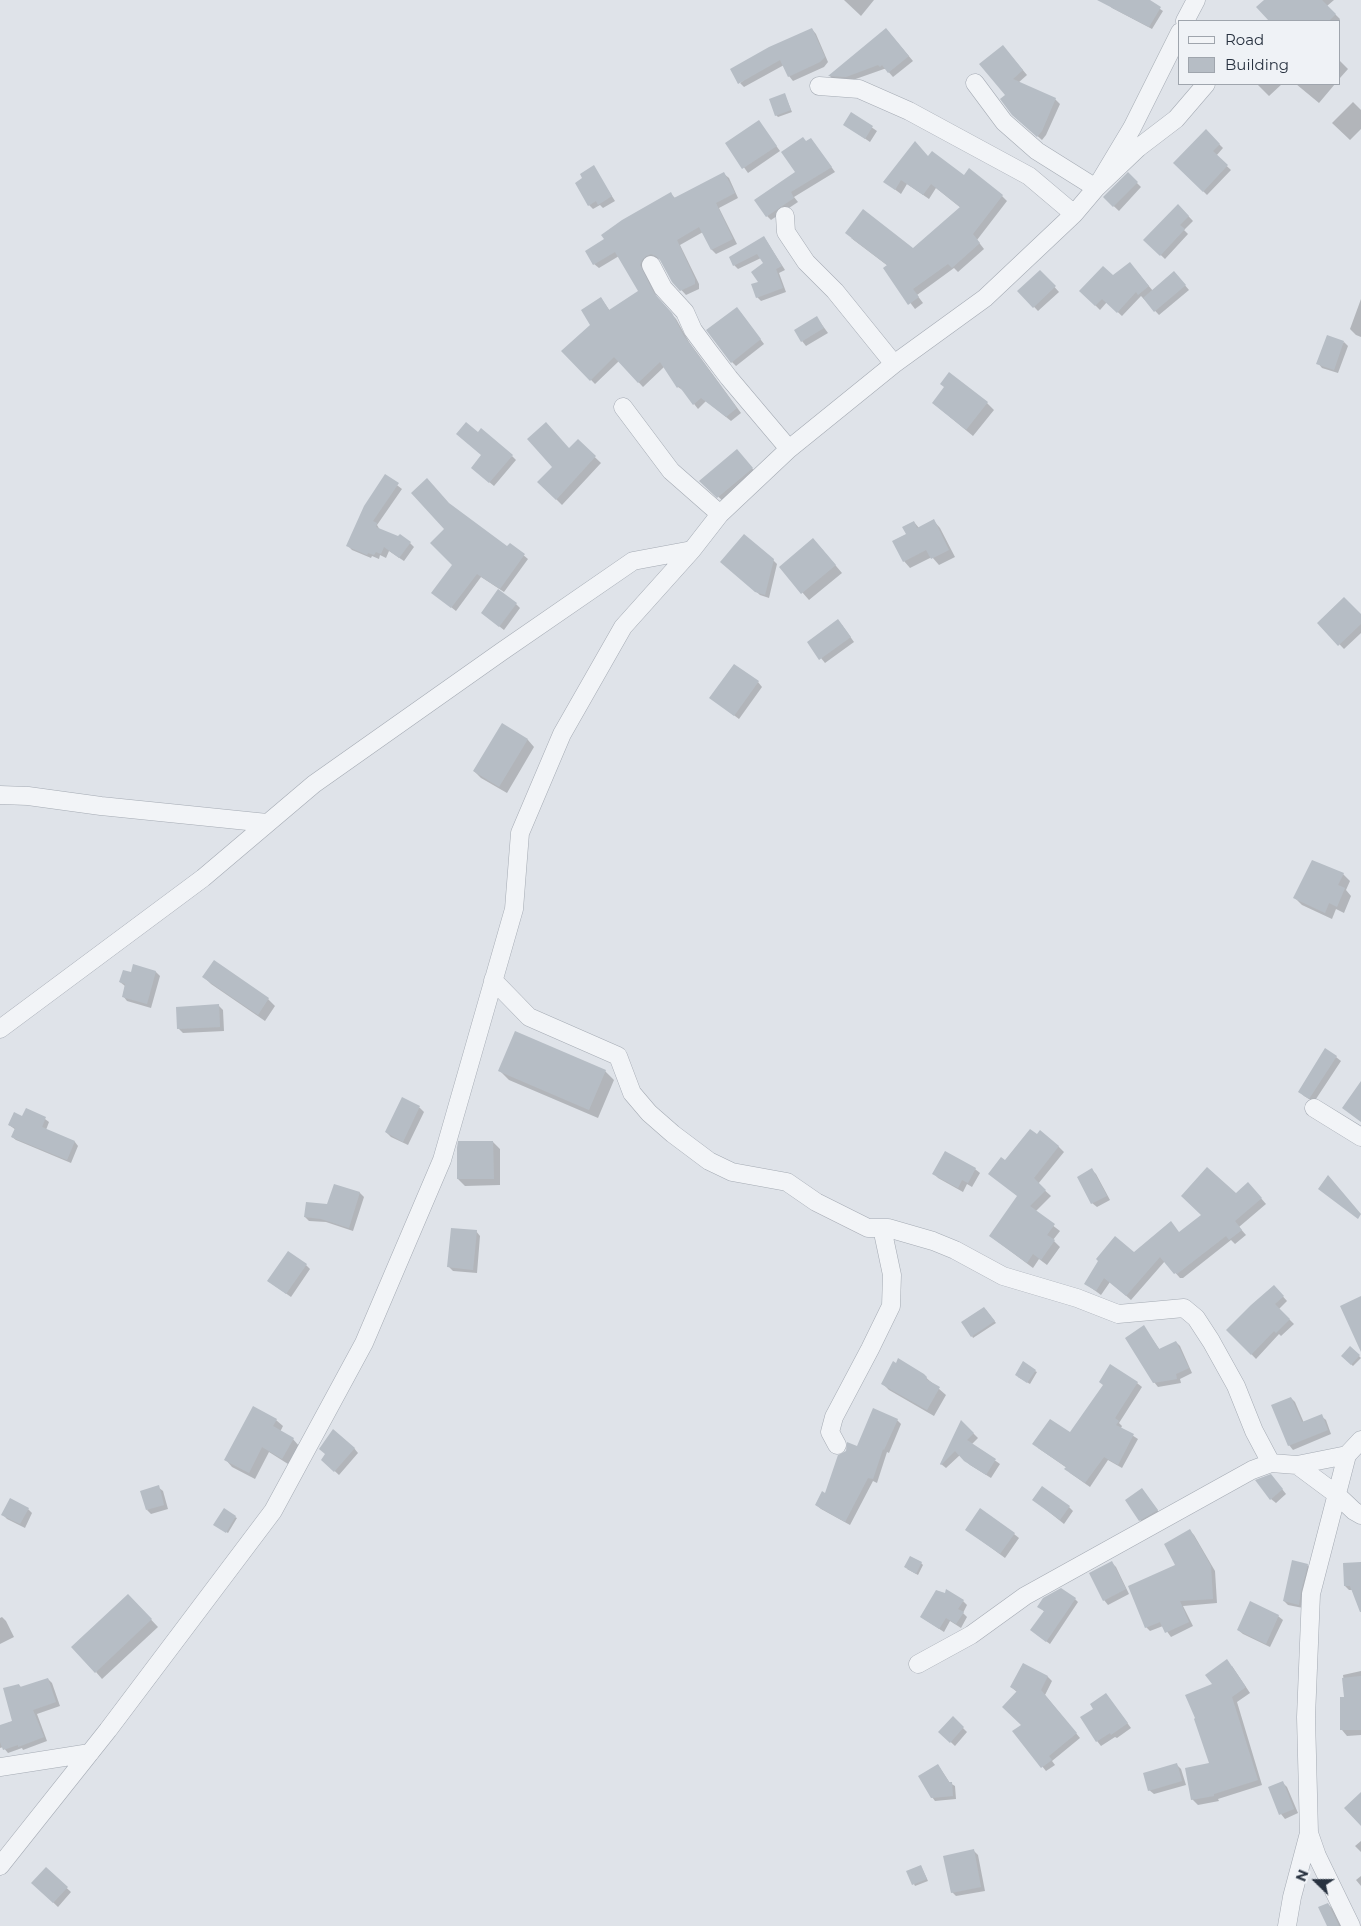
<!DOCTYPE html>
<html>
<head>
<meta charset="utf-8">
<style>
	body { margin:0 }
	#map { position:relative; width:1361px; height:1926px; overflow:hidden; background:#dfe3e9; font-family:Montserrat,sans-serif }
	canvas { display:block }
	.legend { position:absolute; left:1178px; top:20px; width:162px; height:65px; box-sizing:border-box; background:#eff2f6; border:1px solid #9fa5ad; margin:0; padding:6px 9px; list-style:none; font-size:15px; color:#283240 }
	.legend li { display:flex; align-items:center; gap:10px; height:25px }
	.legend b { width:25px; border:1px solid #9fa5ad }
	.north { position:absolute; left:1291px; top:1856px; width:50px; height:50px; -webkit-text-stroke:4px #eff2f6; paint-order:stroke; rotate:292deg; font-size:14px; font-weight:700; line-height:20px; text-align:center; color:#283240 }
	.north::after { content:''; display:block; margin:auto; width:18px; height:22px; background:#283240; clip-path:polygon(50% 0,100% 100%,50% 72%,0 100%) }
</style>
</head>
<body>
<div id="map">
<canvas width="1361" height="1926"></canvas>
<ul class="legend">
<li><b style="height:6px;background:#f2f4f7"></b>Road</li>
<li><b style="height:14px;background:#b6bdc5"></b>Building</li>
</ul>
<div class="north">N</div>
</div>
<script>
const c = document.querySelector('canvas').getContext('2d');
c.lineJoin = 'round';
function fillPath(path, color) {
  c.fillStyle = color;
  c.fill(path, 'evenodd');
}
function toPath(rows) {
  const path = new Path2D();
  for (const r of rows) {
    path.moveTo(r[0], r[1]);
    for (let i = 2; i < r.length; i += 2) path.lineTo(r[i], r[i + 1]);
  }
  return path;
}
function strokePath(path, color, width, dash) {
  c.strokeStyle = color;
  c.lineWidth = width;
  c.lineCap = dash ? 'butt' : 'round';
  c.setLineDash(dash || []);
  c.stroke(path);
}
const shadow = toPath([
	[844,0,874,0,861,16],
	[1112,0,1147,0,1163,11,1152,29,1112,8,1109,5],
	[1265,0,1334,0,1327,6,1340,19,1339,21,1271,21,1258,7],
	[812,29,816,34,828,62,824,67,793,81,789,76,784,65,744,87,740,83],
	[886,29,913,61,893,77,886,69,884,69,850,81,833,80,830,76],
	[1007,51,1027,75,1018,83,1055,99,1060,104,1046,135,1042,140,1018,119,1006,95],
	[1340,61,1348,69,1340,78],
	[1257,84,1282,84,1269,96],
	[1296,84,1335,84,1319,103],
	[785,95,792,112,778,117,776,115],
	[1353,102,1361,110,1361,129,1350,140,1332,123],
	[852,114,877,131,870,142,845,125],
	[759,122,780,151,748,173,727,144],
	[1206,131,1223,148,1216,156,1231,170,1207,195,1175,163],
	[811,139,835,172,794,197,798,202,771,220,767,216,797,173,806,142],
	[928,158,1002,196,1007,201,977,240,984,249,958,272,954,268,917,295,923,303,915,309,884,268,888,266,851,238,913,249,961,208,936,188,929,199,907,184,901,194,885,182],
	[593,167,615,201,603,208,600,205,593,209,589,205],
	[724,174,729,178,738,198,719,208,737,244,716,254,712,250,703,232,680,245,699,284,699,289,686,295,673,281,662,260,656,258,644,270,658,299,676,319,689,342,741,413,731,421,706,401,698,409,684,391,678,387,664,367,643,387,619,361,595,384,563,351,592,325,601,298,610,311,640,292,619,256,599,268,594,264,671,194,675,198],
	[1128,174,1141,187,1119,211,1104,197],
	[1178,205,1193,221,1184,230,1188,234,1165,259,1145,240],
	[764,237,785,270,779,273,786,292,761,301,757,297,765,264,761,258,738,269,734,265],
	[1134,268,1153,291,1178,277,1189,290,1159,315,1141,296,1122,316,1107,302,1100,310,1081,291],
	[1040,271,1059,292,1038,311,1019,291],
	[1361,299,1361,337,1356,335,1350,329],
	[741,313,764,344,736,366,732,362],
	[817,318,828,333,806,346,802,341],
	[1344,342,1348,346,1338,373,1322,368,1318,363],
	[933,403,987,403,994,410,973,436],
	[578,441,601,463,562,505,539,482],
	[741,455,756,473,723,501,701,481],
	[512,456,516,460,494,486,477,472],
	[385,476,402,489,377,525,380,530,410,543,414,547,404,561,389,551,386,558,380,555,379,559,372,556,371,558,352,550,348,546],
	[449,505,508,548,510,544,528,559,504,592,481,577,456,611,437,596,454,565],
	[934,521,940,528,955,557,939,565,932,557,910,568,904,561,907,535,914,522,919,528],
	[820,547,842,573,809,600,780,567],
	[773,560,777,564,769,598,760,595,726,566],
	[516,604,520,608,504,630,482,613],
	[1361,616,1361,633,1344,649,1319,623],
	[842,625,854,642,825,663,808,642],
	[758,682,762,687,739,719,711,698],
	[502,725,528,740,534,747,507,793,481,778,474,771],
	[1343,874,1350,881,1346,890,1351,896,1344,913,1336,909,1332,919,1302,905,1295,898],
	[214,962,268,999,275,1006,265,1021,211,984,204,977],
	[134,965,156,972,160,976,151,1008,127,1001,123,996,125,986,120,982,131,974],
	[219,1006,223,1010,224,1031,183,1033,178,1028],
	[1336,1057,1341,1061,1314,1102,1304,1096,1300,1092],
	[500,1071,605,1071,614,1080,598,1118,509,1080],
	[402,1099,420,1108,424,1112,408,1145,391,1137,386,1132],
	[23,1118,45,1119,49,1122,46,1130,75,1142,78,1146,71,1163,16,1140,12,1137,16,1130,9,1125],
	[493,1142,500,1149,500,1185,465,1186,458,1179],
	[1058,1146,1064,1152,1038,1184,1051,1196,1035,1212,1060,1231,1053,1240,1060,1247,1047,1265,1039,1259,1033,1268,990,1236,1018,1196,1006,1162],
	[975,1169,980,1173,972,1187,967,1184,963,1192,938,1178,934,1174],
	[1092,1170,1096,1174,1110,1200,1097,1207,1092,1203],
	[335,1185,360,1193,364,1197,353,1231,326,1222,309,1221,305,1217,328,1206],
	[1253,1189,1266,1204,1239,1227,1246,1235,1235,1244,1231,1240,1183,1278,1180,1278,1165,1261,1131,1300,1110,1282,1101,1295,1086,1284,1134,1254,1180,1233,1203,1215,1236,1195],
	[476,1231,480,1236,477,1273,453,1271,449,1267],
	[306,1265,310,1269,291,1297,268,1281],
	[1278,1291,1287,1301,1279,1309,1294,1324,1281,1336,1279,1334,1256,1359,1228,1330],
	[986,1310,996,1323,973,1338,972,1336],
	[1144,1327,1160,1350,1176,1342,1180,1346,1192,1373,1180,1379,1181,1383,1158,1387,1154,1382],
	[1350,1347,1361,1358,1353,1366,1342,1356],
	[1035,1371,1037,1372,1030,1384,1018,1377],
	[923,1375,946,1395,934,1416,889,1390,882,1383],
	[1137,1383,1142,1387,1119,1423,1122,1426,1121,1428,1138,1439,1122,1468,1108,1460,1090,1487,1070,1473,1067,1468,1038,1448,1070,1434],
	[1291,1398,1295,1402,1304,1423,1321,1416,1326,1420,1331,1434,1293,1450,1289,1445],
	[276,1420,283,1426,280,1432,293,1439,299,1446,288,1464,269,1452,255,1479,232,1467,226,1460],
	[897,1420,901,1424,889,1453,887,1452,877,1483,873,1481,850,1525,821,1509,816,1505,826,1495,858,1447],
	[962,1422,978,1438,972,1444,1000,1464,991,1478,970,1465,960,1455,946,1468,941,1464],
	[354,1448,358,1453,339,1475,327,1464],
	[1275,1480,1286,1494,1276,1503,1271,1499],
	[158,1487,163,1491,168,1509,151,1514,147,1510],
	[1142,1489,1161,1515,1144,1524,1140,1520],
	[1034,1500,1069,1507,1073,1511,1064,1524],
	[28,1509,32,1513,25,1528,7,1519,3,1515],
	[235,1517,237,1518,228,1533,217,1526],
	[967,1530,1014,1534,1019,1538,1005,1558],
	[1190,1531,1194,1535,1215,1571,1217,1603,1183,1606,1193,1626,1171,1637,1163,1626,1150,1631,1146,1627,1177,1566],
	[921,1563,923,1565,918,1575,907,1569],
	[1112,1563,1116,1567,1129,1594,1108,1605,1104,1600],
	[1361,1564,1361,1612,1353,1590,1349,1590,1345,1586],
	[1307,1565,1311,1569,1303,1608,1288,1605,1284,1601],
	[128,1595,158,1627,102,1679,96,1672],
	[1075,1599,1078,1602,1050,1644,1036,1634,1045,1612,1039,1607],
	[963,1601,967,1605,963,1613,967,1617,961,1628,950,1621,944,1632,921,1617],
	[1278,1616,1283,1620,1270,1647,1243,1634,1238,1630],
	[2,1617,6,1621,14,1637,0,1644,0,1618],
	[1023,1664,1048,1677,1052,1681,1045,1695,1080,1738,1052,1761,1055,1765,1046,1771,1014,1732,1022,1725,1017,1692,1011,1687],
	[1232,1666,1250,1693,1237,1702,1262,1785,1218,1799,1219,1801,1198,1805,1192,1799,1211,1764,1214,1684],
	[1361,1671,1361,1735,1347,1736,1342,1730,1346,1698,1343,1675],
	[48,1679,52,1683,60,1706,37,1714,47,1741,23,1750,22,1748,8,1753,3,1747,0,1748,0,1726,13,1721,19,1685,22,1688],
	[1106,1694,1131,1728,1117,1738,1115,1737,1101,1746,1097,1741],
	[953,1718,967,1732,955,1746,940,1732],
	[938,1765,950,1783,955,1786,956,1799,935,1801,932,1797],
	[1177,1765,1181,1769,1186,1785,1154,1794,1149,1790],
	[1282,1782,1287,1787,1298,1813,1285,1819,1281,1814],
	[1361,1841,1361,1852,1355,1846],
	[974,1851,978,1855,985,1891,956,1896,952,1892],
	[921,1866,928,1881,915,1886,908,1872],
	[46,1869,71,1892,58,1907,33,1883],
	[1361,1876,1361,1886,1356,1880],
	[1328,1904,1334,1910,1341,1926,1328,1926]
]);
const building = toPath([
	[1097,0,1150,0,1161,7,1149,27],
	[1264,0,1322,0,1336,14,1329,21,1269,21,1256,7],
	[812,28,825,57,820,62,788,77,780,60,738,84,730,69,769,47],
	[886,28,909,56,888,73,882,65,880,67,878,65,846,77,828,76],
	[1003,45,1023,70,1013,79,1056,98,1042,131,1037,137,1012,115,1000,99,1005,95,979,64],
	[785,93,791,110,775,116,769,99],
	[851,112,873,126,865,139,843,125],
	[759,120,777,146,742,169,725,143],
	[1206,129,1220,144,1213,151,1228,165,1203,192,1173,163],
	[803,137,806,141,811,138,832,167,791,192,794,198,766,217,754,200,795,172,781,152],
	[915,141,928,156,932,151,964,175,969,168,1003,195,973,234,980,243,952,268,948,264,913,289,919,297,908,305,883,268,887,265,845,233,863,209,913,248,960,207,931,184,923,195,901,180,895,190,883,182],
	[594,165,612,196,598,205,596,201,588,206,575,183,582,178,580,174],
	[724,172,735,193,716,203,733,239,711,250,699,227,677,240,695,279,695,284,680,291,672,282,660,260,656,256,651,254,646,256,642,260,640,265,654,293,672,313,684,336,737,408,726,417,701,398,693,405,679,386,677,388,660,362,638,383,614,357,590,381,561,351,590,325,581,310,601,297,609,310,638,291,615,252,593,265,585,251,604,239,601,235,622,220,671,192,674,198],
	[1128,172,1138,182,1113,207,1103,197],
	[1178,204,1189,216,1180,225,1185,229,1160,256,1143,240],
	[764,236,782,266,776,269,783,288,756,298,751,284,758,282,751,272,763,263,757,254,733,266,729,257],
	[1130,262,1149,286,1138,295,1136,292,1117,313,1102,299,1095,306,1079,291,1103,266,1113,275],
	[1040,270,1056,286,1033,308,1017,291],
	[1174,271,1186,285,1154,312,1143,298],
	[737,307,761,339,731,363,706,330],
	[817,316,824,328,801,342,794,330],
	[1327,335,1344,341,1334,370,1316,364],
	[949,372,988,402,966,430,932,403,944,387,940,384],
	[466,422,478,432,481,428,513,455,489,483,471,468,481,455,456,434],
	[546,422,569,448,578,439,596,456,556,500,537,482,552,467,527,439],
	[737,449,753,468,717,498,699,481],
	[385,474,399,483,373,521,377,523,376,527,398,536,400,534,411,542,399,558,384,547,381,554,376,552,374,555,368,553,367,555,346,546,364,506],
	[427,478,449,503,507,546,510,543,525,554,500,589,477,574,451,608,431,593,452,565,430,543,444,529,411,493],
	[934,519,949,550,931,559,926,550,903,562,892,541,906,534,902,527,914,521,917,528],
	[744,534,774,559,765,595,755,592,720,562],
	[813,538,836,565,801,594,779,567],
	[498,589,517,603,499,627,481,613],
	[1344,597,1361,614,1361,624,1338,646,1317,623],
	[838,619,851,637,819,660,807,642],
	[734,664,759,681,734,716,709,698],
	[502,723,528,739,499,787,473,771],
	[1312,860,1344,873,1338,885,1345,888,1337,907,1329,903,1325,913,1293,898],
	[214,960,269,998,258,1015,202,977],
	[133,964,156,971,147,1004,122,997,125,984,119,982,123,970,131,972],
	[219,1004,220,1027,177,1029,176,1007],
	[515,1031,606,1070,589,1110,498,1071],
	[1325,1048,1337,1056,1309,1099,1298,1092],
	[1361,1081,1361,1122,1342,1108],
	[402,1097,420,1106,403,1142,385,1132],
	[26,1108,46,1117,42,1127,75,1141,67,1160,11,1137,15,1128,8,1125,14,1112,22,1116],
	[1030,1129,1037,1134,1040,1130,1059,1146,1034,1178,1046,1190,1030,1206,1055,1224,1047,1235,1055,1240,1041,1260,1033,1254,1027,1263,989,1236,1017,1196,988,1174,1001,1157,1005,1160],
	[458,1141,493,1141,494,1179,457,1179,457,1148],
	[945,1151,976,1168,968,1183,962,1180,958,1188,932,1174],
	[1207,1167,1236,1193,1248,1182,1262,1198,1235,1221,1242,1230,1229,1240,1226,1236,1177,1274,1176,1273,1174,1274,1160,1257,1126,1296,1104,1278,1096,1291,1084,1284,1098,1261,1096,1259,1115,1236,1134,1252,1171,1221,1179,1232,1201,1215,1181,1196],
	[1092,1168,1107,1196,1091,1204,1077,1177],
	[1328,1175,1361,1214,1358,1219,1318,1189],
	[334,1184,360,1192,349,1228,321,1219,304,1217,306,1202,327,1204],
	[451,1228,477,1230,473,1270,447,1267],
	[288,1251,307,1264,286,1294,267,1281],
	[1274,1285,1284,1296,1275,1304,1290,1319,1276,1333,1274,1331,1251,1355,1226,1330,1251,1305],
	[1361,1296,1361,1352,1340,1306],
	[984,1307,995,1321,971,1337,961,1322],
	[1144,1325,1159,1349,1176,1341,1189,1368,1176,1374,1177,1379,1153,1383,1125,1338],
	[1350,1346,1360,1355,1351,1365,1341,1356],
	[898,1358,924,1374,927,1377,926,1379,940,1387,927,1410,881,1384,893,1361,896,1363],
	[1023,1361,1036,1370,1027,1383,1015,1375],
	[1110,1364,1138,1382,1115,1418,1119,1421,1116,1425,1134,1434,1118,1465,1104,1457,1085,1483,1064,1469,1066,1467,1032,1444,1050,1419,1070,1432,1103,1385,1099,1382],
	[1291,1397,1302,1422,1322,1414,1328,1430,1288,1446,1271,1405],
	[253,1406,277,1419,273,1426,294,1438,282,1459,262,1447,249,1473,224,1460],
	[873,1408,898,1419,884,1450,883,1449,873,1479,868,1478,845,1522,815,1505,822,1491,825,1493,838,1455,846,1451,847,1442,857,1446],
	[961,1420,974,1433,967,1440,996,1459,986,1475,964,1461,955,1451,941,1465,940,1464],
	[333,1429,355,1448,334,1472,321,1460,325,1454,319,1449],
	[1271,1474,1283,1489,1270,1500,1255,1480],
	[159,1485,164,1505,146,1510,140,1491],
	[1042,1486,1070,1506,1060,1520,1032,1500],
	[1142,1488,1158,1510,1139,1521,1125,1500],
	[10,1498,29,1508,20,1524,1,1515],
	[224,1508,236,1516,226,1533,213,1525],
	[980,1508,1015,1533,1000,1554,965,1530],
	[1190,1529,1211,1566,1213,1599,1180,1601,1189,1622,1165,1633,1160,1622,1145,1628,1128,1586,1175,1565,1164,1544],
	[910,1556,922,1562,916,1574,904,1567],
	[1292,1560,1308,1564,1301,1591,1299,1605,1283,1601],
	[1112,1561,1126,1589,1103,1601,1089,1573],
	[1361,1562,1361,1612,1360,1612,1350,1586,1344,1586,1343,1563],
	[1061,1588,1076,1598,1046,1642,1030,1630,1044,1611,1037,1607,1043,1598],
	[946,1589,964,1600,958,1609,964,1612,956,1624,946,1618,939,1629,920,1617,936,1590,945,1593],
	[128,1594,152,1619,95,1673,71,1647],
	[1250,1601,1279,1615,1266,1644,1237,1630],
	[1227,1659,1246,1687,1232,1697,1258,1780,1214,1794,1214,1796,1191,1800,1185,1768,1209,1763,1194,1719,1195,1718,1185,1695,1212,1684,1205,1675],
	[1023,1663,1048,1676,1041,1690,1077,1733,1049,1756,1052,1760,1041,1768,1012,1731,1021,1725,1002,1707,1017,1691,1010,1687],
	[1361,1676,1361,1730,1340,1730,1340,1697,1344,1697,1342,1678],
	[48,1678,56,1702,33,1710,44,1737,18,1747,18,1745,3,1750,0,1742,0,1725,12,1721,3,1688,19,1684,20,1687],
	[1106,1693,1128,1723,1111,1735,1110,1733,1096,1742,1080,1717,1093,1709,1090,1704],
	[953,1716,964,1727,950,1743,938,1732],
	[1177,1763,1182,1781,1148,1791,1143,1773],
	[938,1764,949,1782,952,1782,953,1796,931,1798,918,1776],
	[1283,1781,1294,1809,1279,1815,1268,1787],
	[1361,1792,1361,1826,1344,1808],
	[974,1849,981,1887,951,1893,943,1856],
	[921,1865,927,1879,912,1885,906,1871],
	[46,1867,68,1887,53,1903,31,1883],
	[1328,1903,1339,1926,1327,1926,1318,1907]
]);
const street = toPath([
	[1185,21,1196,0],
	[975,83,1004,122,1037,151,1096,188,1138,148,1176,119,1206,84],
	[819,86,859,89,909,111,1029,176,1074,214],
	[785,216,786,232,806,262,835,291,894,364],
	[651,265,663,288,685,312,693,330,707,349,729,378,789,449],
	[623,407,671,471,720,514],
	[0,795,28,796,101,806,267,823],
	[493,980,529,1017,618,1056,632,1093,649,1113,673,1134,709,1161,732,1172,787,1182,816,1202,868,1228,888,1228,933,1241,955,1250,1003,1276,1077,1298,1118,1314,1184,1308,1196,1318,1211,1341,1236,1386,1254,1431,1271,1463],
	[0,1029,203,878,314,784,501,652,633,561,692,550],
	[1314,1108,1361,1137],
	[837,1445,830,1432,834,1417,870,1349,891,1306,892,1275,882,1228],
	[1297,1465,1336,1494,1354,1511,1361,1515],
	[918,1664,971,1635,1025,1596,1252,1470,1271,1463,1297,1465,1347,1455],
	[0,1767,90,1753],
	[0,1866,108,1730,273,1511,364,1343,442,1160,514,909,520,833,562,734,623,627,692,550,720,514,789,449,894,364,985,298,1074,214,1096,188,1132,128,1180,32],
	[1287,1926,1292,1897,1309,1833],
	[1351,1926,1317,1856,1309,1833,1306,1717,1311,1594,1347,1455,1361,1440]
]);
fillPath(shadow, '#0003');
fillPath(building, '#b6bdc5');
strokePath(street, '#a4aab3', 19);
strokePath(street, '#f2f4f7', 18);
</script>
</body>
</html>
